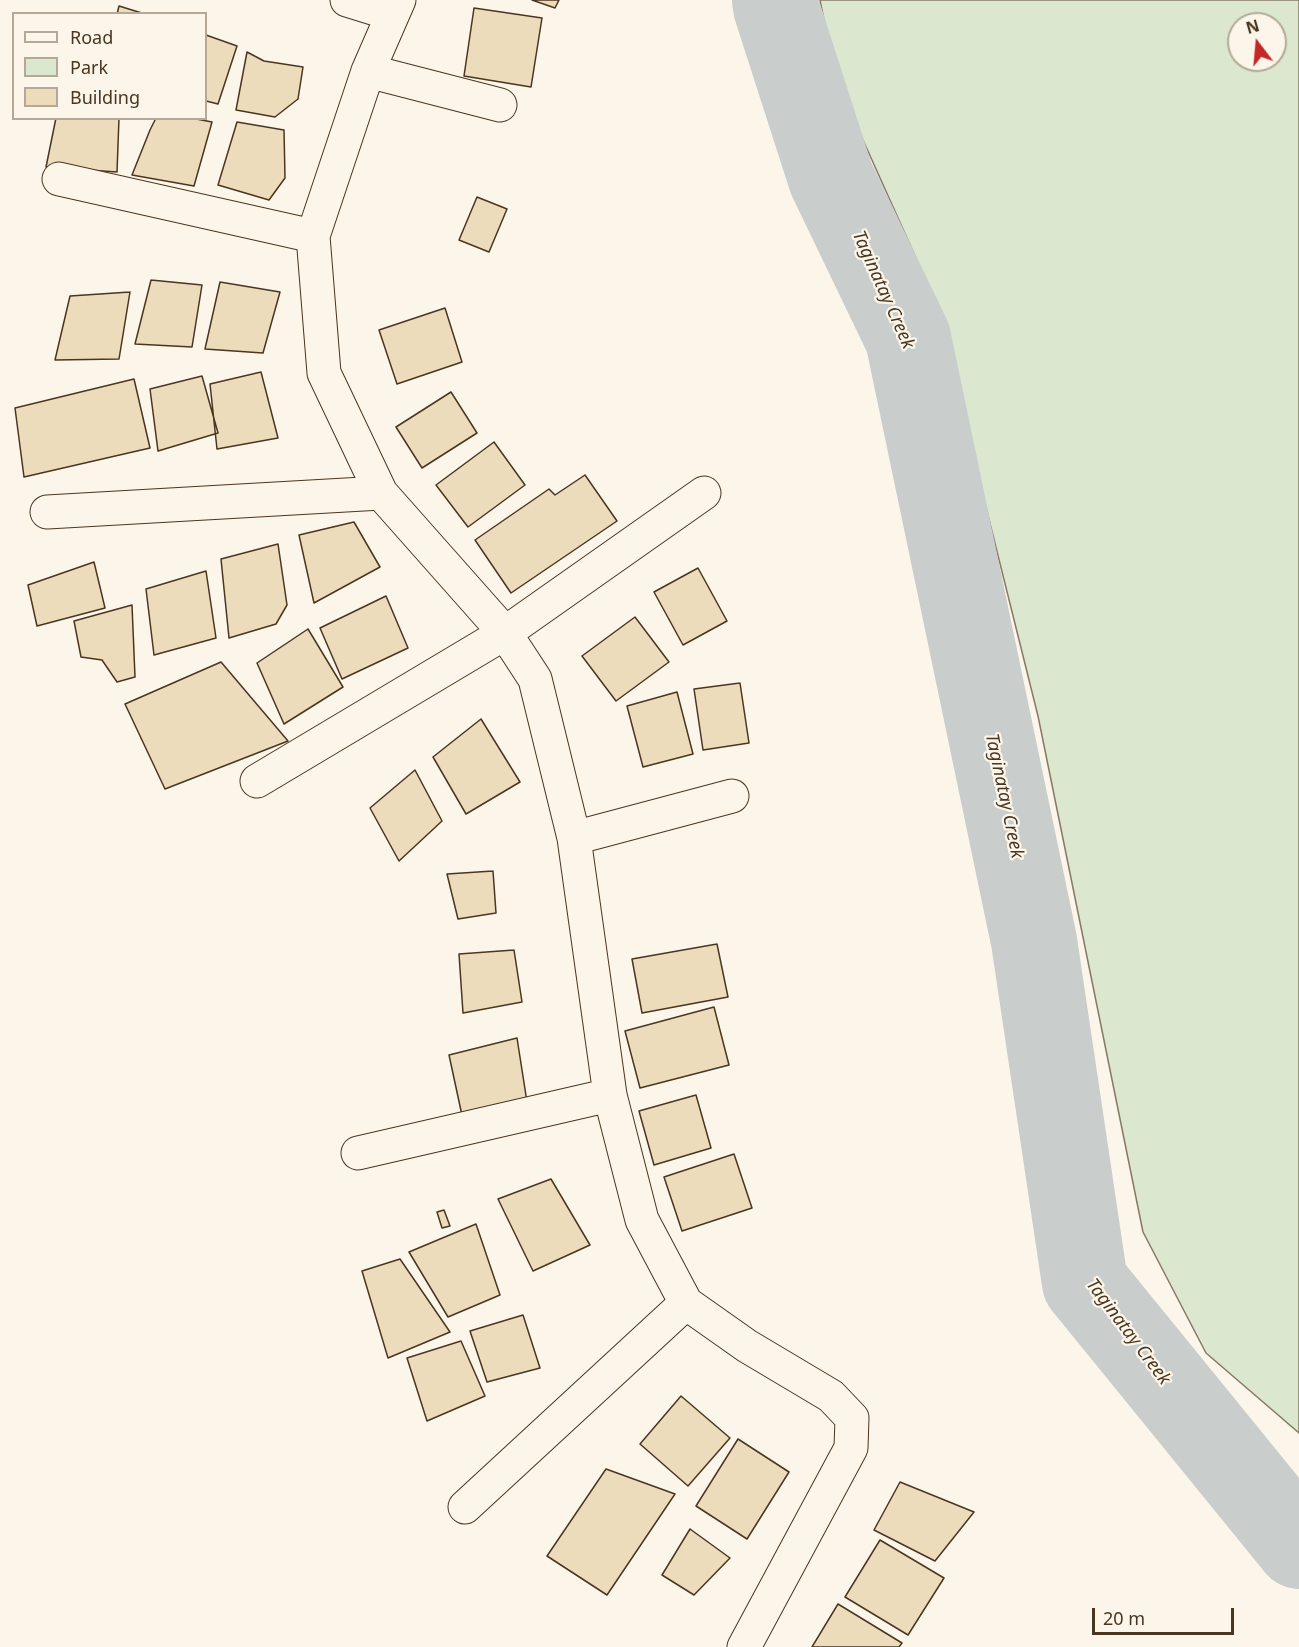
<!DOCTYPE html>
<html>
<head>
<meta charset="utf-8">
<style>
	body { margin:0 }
	#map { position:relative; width:1299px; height:1647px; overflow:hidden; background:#fbf6e9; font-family:"Noto Sans",sans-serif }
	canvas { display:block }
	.legend { position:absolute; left:12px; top:12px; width:195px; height:108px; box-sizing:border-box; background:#fbf6e9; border:2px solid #b4a999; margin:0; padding:8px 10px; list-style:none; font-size:18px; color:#4a3520 }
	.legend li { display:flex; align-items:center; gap:12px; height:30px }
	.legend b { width:30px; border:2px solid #b4a999 }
	.north { position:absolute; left:1227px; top:12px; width:60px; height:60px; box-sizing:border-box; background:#fbf6e9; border:2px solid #b4a999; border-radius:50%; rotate:344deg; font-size:16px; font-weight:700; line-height:24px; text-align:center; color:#4a3520 }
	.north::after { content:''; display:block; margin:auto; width:21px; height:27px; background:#c62828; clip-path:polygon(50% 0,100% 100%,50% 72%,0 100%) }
	.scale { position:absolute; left:1092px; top:1608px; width:142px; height:27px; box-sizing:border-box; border:3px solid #4a3520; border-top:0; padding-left:8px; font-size:18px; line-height:21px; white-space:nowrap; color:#4a3520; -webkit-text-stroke:4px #fbf6e9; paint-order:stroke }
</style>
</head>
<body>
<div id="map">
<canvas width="1299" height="1647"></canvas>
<ul class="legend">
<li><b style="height:8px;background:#fbf6e9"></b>Road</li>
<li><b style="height:16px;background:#dce7d0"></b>Park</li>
<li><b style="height:16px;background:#ecdcbc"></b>Building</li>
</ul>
<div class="north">N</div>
<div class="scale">20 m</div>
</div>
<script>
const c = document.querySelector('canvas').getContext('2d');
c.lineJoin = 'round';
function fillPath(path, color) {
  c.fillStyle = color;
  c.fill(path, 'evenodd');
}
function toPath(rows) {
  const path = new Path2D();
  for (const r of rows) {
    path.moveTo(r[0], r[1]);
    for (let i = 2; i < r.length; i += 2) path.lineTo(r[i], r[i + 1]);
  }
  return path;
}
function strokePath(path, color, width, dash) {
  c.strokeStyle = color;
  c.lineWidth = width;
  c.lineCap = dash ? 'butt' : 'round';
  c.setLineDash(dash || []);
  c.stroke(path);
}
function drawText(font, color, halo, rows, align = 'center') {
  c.font = font + ' "Noto Sans",sans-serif';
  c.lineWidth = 4.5;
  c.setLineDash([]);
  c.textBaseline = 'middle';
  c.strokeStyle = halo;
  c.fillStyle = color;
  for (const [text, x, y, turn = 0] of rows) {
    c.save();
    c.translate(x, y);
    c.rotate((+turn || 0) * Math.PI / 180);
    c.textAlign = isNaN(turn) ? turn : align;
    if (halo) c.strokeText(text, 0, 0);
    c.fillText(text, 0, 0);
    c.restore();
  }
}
const green = toPath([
	[820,0,1299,0,1299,1433,1206,1353,1143,1232,1038,716,952,371,916,258,836,80,820,0],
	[1239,24,1275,24,1275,60,1239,60,1239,24]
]);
const river = toPath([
	[775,0,776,7,831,178,908,338,1034,941,1085,1283,1299,1546]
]);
const building = toPath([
	[532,0,559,0,555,8,532,0],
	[119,6,145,14,117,14,119,6],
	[474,8,542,18,531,87,464,76,474,8],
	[206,35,237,46,218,104,206,101,206,35],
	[247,52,264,61,303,67,298,99,275,117,236,110,247,52],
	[56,118,119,118,117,172,46,167,56,118],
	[156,118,191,118,212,122,194,186,132,175,150,130,156,118],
	[237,122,284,130,285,178,269,200,218,185,237,122],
	[477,197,507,209,489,252,459,240,477,197],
	[151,280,202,285,192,347,135,344,151,280],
	[220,282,280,292,263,353,205,349,220,282],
	[130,292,119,359,55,360,70,296,130,292],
	[445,308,462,362,397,384,379,330,445,308],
	[261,372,278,438,217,449,210,384,261,372],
	[202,376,218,433,158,451,150,389,202,376],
	[134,379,150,448,24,477,15,408,134,379],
	[451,392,477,433,422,468,396,427,451,392],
	[494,442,525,485,468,527,436,485,494,442],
	[585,475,617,521,511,593,475,540,549,489,555,495,585,475],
	[354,522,380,567,314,603,299,535,354,522],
	[278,544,287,605,276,624,229,638,221,559,278,544],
	[94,562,105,608,37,626,28,585,94,562],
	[698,568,727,621,683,645,654,592,698,568],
	[206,571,216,638,154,655,146,589,206,571],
	[386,596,408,648,342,679,320,628,386,596],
	[132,605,135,677,117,682,102,660,81,657,74,621,132,605],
	[635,617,669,662,616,701,582,656,635,617],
	[308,629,343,687,284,724,257,663,308,629],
	[221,662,288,741,165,789,125,704,221,662],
	[740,683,749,743,703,750,694,689,740,683],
	[677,692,693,754,643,767,627,706,677,692],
	[481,719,520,782,466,814,433,757,481,719],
	[415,770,442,821,399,861,370,808,415,770],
	[493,871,496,913,458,919,447,874,493,871],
	[717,944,728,997,642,1013,632,959,717,944],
	[514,950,522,1002,463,1013,459,954,514,950],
	[714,1007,729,1065,640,1088,625,1031,714,1007],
	[517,1038,527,1102,463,1120,449,1055,517,1038],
	[696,1095,711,1148,654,1165,639,1111,696,1095],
	[734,1154,752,1208,682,1231,664,1177,734,1154],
	[551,1179,590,1245,533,1271,498,1199,551,1179],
	[444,1210,450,1226,442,1228,437,1212,444,1210],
	[476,1224,500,1295,448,1317,409,1252,476,1224],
	[400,1259,450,1332,388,1358,362,1271,400,1259],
	[523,1315,540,1368,487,1382,470,1331,523,1315],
	[461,1341,485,1396,427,1421,407,1358,461,1341],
	[681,1396,730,1438,688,1486,640,1444,681,1396],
	[738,1439,789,1472,747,1539,696,1506,738,1439],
	[606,1469,675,1494,607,1595,547,1556,606,1469],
	[900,1482,974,1512,935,1561,874,1530,900,1482],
	[690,1529,730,1558,694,1595,662,1575,690,1529],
	[880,1540,944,1578,908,1635,845,1597,880,1540],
	[838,1604,902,1643,899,1647,812,1647,838,1604]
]);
const minor = toPath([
	[347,0,392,14],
	[399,0,368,71,313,236,324,373,381,493,505,633,535,679,574,838,610,1095,642,1220,686,1303,747,1346,831,1396,852,1418,851,1448,744,1647],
	[368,71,500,105],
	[59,179,313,236],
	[47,512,381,493],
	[257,781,505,633,704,493],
	[574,838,732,796],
	[358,1153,610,1095],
	[465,1507,686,1303]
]);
const waterNames = [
	["Taginatay Creek",883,290,66],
	["Taginatay Creek",1004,796,78],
	["Taginatay Creek",1128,1332,53]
];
fillPath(green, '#dce7d0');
strokePath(green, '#887966', 1.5);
strokePath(river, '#c9cecd', 86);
fillPath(building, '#ecdcbc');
strokePath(building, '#4a3520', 1.5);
strokePath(minor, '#4a3520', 35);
strokePath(minor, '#fbf6e9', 33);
drawText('italic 18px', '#4a3520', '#fbf6e9', waterNames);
</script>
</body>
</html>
